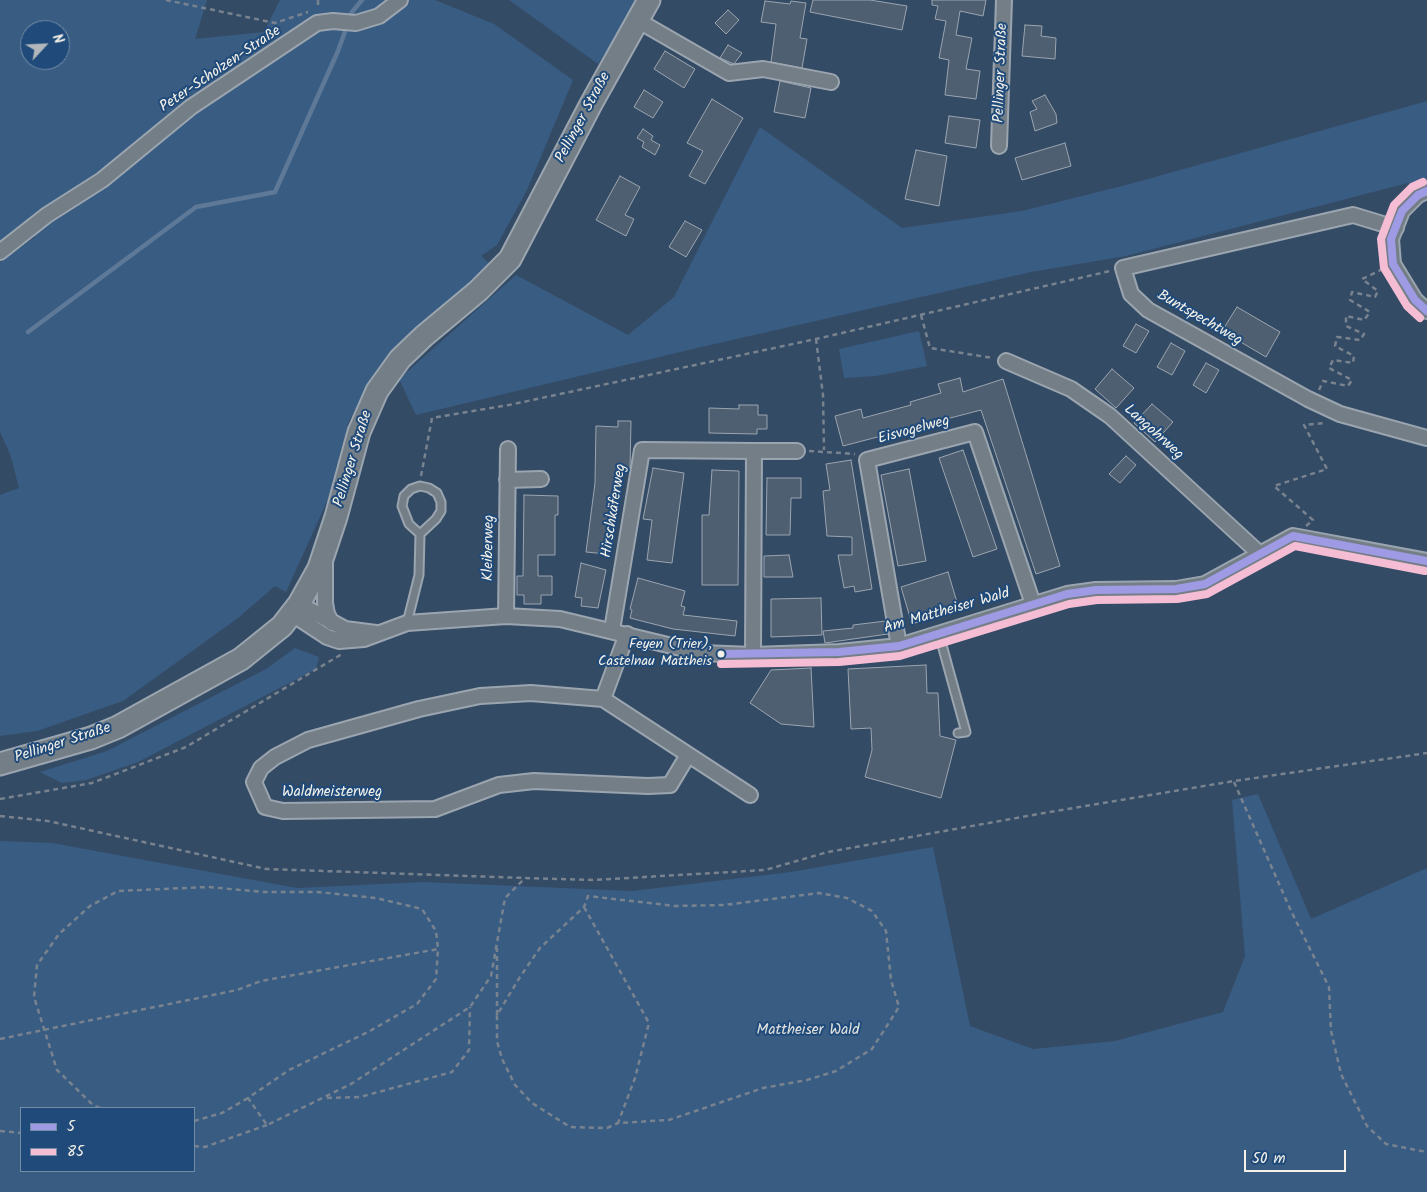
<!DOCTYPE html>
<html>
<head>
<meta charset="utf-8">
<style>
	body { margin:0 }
	#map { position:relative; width:1427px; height:1192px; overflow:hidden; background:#344b65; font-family:Kalam,sans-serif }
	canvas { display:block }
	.legend { position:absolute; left:20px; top:1107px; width:175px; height:65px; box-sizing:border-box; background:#1f4a7a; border:1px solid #748da6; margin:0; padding:6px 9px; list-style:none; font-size:15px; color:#f4f1e8 }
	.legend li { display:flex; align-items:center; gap:10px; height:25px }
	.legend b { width:25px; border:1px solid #748da6 }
	.north { position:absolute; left:20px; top:20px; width:50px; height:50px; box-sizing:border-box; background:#1f4a7a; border:1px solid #748da6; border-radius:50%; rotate:65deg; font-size:14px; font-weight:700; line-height:20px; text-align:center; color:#f4f1e8 }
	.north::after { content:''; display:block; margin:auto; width:18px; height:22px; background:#b1b7ba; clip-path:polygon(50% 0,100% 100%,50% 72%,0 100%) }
	.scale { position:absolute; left:1244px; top:1150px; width:102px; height:22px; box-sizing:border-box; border:2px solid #f4f1e8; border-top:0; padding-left:6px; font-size:15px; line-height:18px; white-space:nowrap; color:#f4f1e8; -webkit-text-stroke:4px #1f4a7a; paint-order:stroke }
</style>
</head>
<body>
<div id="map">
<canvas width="1427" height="1192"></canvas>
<ul class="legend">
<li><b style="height:6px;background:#9f9ae4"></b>5</li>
<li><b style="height:6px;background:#f5bdd4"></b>85</li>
</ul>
<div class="north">N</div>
<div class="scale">50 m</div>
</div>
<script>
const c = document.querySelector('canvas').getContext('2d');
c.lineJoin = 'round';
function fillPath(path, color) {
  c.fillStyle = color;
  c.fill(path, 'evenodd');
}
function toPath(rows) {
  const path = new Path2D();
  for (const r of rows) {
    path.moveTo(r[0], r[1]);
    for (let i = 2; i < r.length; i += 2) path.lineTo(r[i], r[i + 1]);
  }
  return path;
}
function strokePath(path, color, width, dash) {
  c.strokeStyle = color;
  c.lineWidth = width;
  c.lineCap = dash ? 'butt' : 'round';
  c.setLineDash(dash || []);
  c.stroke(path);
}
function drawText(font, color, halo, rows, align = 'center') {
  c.font = font + ' Kalam,sans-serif';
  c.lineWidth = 4;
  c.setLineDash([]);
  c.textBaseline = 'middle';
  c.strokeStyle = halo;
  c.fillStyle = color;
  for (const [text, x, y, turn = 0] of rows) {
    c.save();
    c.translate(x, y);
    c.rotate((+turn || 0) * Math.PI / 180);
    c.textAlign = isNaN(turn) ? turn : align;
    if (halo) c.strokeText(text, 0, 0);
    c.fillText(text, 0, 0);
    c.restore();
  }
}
const green = toPath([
	[0,0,207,0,195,39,264,32,280,0,435,0,494,24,573,80,527,190,497,245,481,256,491,265,376,371,349,421,328,499,286,592,275,586,238,618,123,701,37,731,0,736,0,495,19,488,10,454,0,432,0,262,35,237,27,226,0,243],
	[30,30,60,30,60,60,30,60],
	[509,0,640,0,598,64],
	[1427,101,1427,189,1408,183,1126,256,1031,272,697,348,416,415,399,379,516,275,628,335,674,297,760,127,902,228,1022,211,1130,184],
	[919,331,927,366,876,376,844,378,839,349],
	[295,648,319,657,316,669,138,762,86,780,62,783,40,772,107,751,266,669],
	[1258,794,1311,919,1427,868,1427,1192,0,1192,0,841,52,843,297,888,423,882,632,891,791,872,933,847,970,1026,1033,1049,1115,1041,1223,1012,1245,956,1232,800],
	[194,1108,194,1171,21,1171,21,1108]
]);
const stream = toPath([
	[28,332,196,207,275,192,338,51,352,12,362,0]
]);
const building = toPath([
	[813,0,870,0,907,6,902,30,810,12,813,0],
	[932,0,986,0,983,16,960,11,956,35,972,38,966,69,980,71,976,99,945,95,949,60,939,58,946,21,935,19,938,6,932,5,932,0],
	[765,1,790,4,791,1,806,3,800,38,807,39,802,68,771,62,776,24,761,22,765,1],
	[728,10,739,20,726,34,715,23,728,10],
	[1025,25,1042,26,1041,36,1056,38,1055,59,1022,56,1025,25],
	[728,45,742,53,734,64,720,58,728,45],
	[665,51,695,69,684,88,654,69,665,51],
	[780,81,811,88,805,118,774,112,780,81],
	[644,90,663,102,653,118,634,107,644,90],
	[1045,95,1056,114,1057,123,1035,131,1030,112,1037,109,1032,101,1045,95],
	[712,99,743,118,705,184,689,176,703,151,687,143,712,99],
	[949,116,980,120,976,148,945,143,949,116],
	[643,129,653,136,651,140,660,145,655,155,642,147,644,142,637,138,643,129],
	[1065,143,1071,166,1022,180,1015,158,1065,143],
	[916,150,947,156,939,206,905,199,916,150],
	[620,176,640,187,625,215,634,219,626,236,596,220,620,176],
	[685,221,702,230,686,257,669,247,685,221],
	[1237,307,1280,332,1266,357,1222,331,1237,307],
	[1136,324,1149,331,1136,353,1123,346,1136,324],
	[1171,343,1185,351,1172,375,1157,367,1171,343],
	[1206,363,1219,370,1206,393,1193,385,1206,363],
	[1112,369,1134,388,1116,408,1095,389,1112,369],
	[960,378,963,392,1003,379,1060,566,1036,574,981,410,843,446,835,416,861,409,863,418,911,405,910,402,941,393,938,384,960,378],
	[1152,404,1173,422,1155,442,1134,423,1152,404],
	[739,405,758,405,758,415,767,415,767,429,757,429,757,434,709,433,709,408,739,409,739,405],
	[618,421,631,421,630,468,622,468,619,486,616,485,607,554,586,552,595,483,596,426,618,427,618,421],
	[963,450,997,549,973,557,939,458,963,450],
	[1126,456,1136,465,1120,483,1109,474,1126,456],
	[851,460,872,589,855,592,854,586,844,588,838,555,852,555,852,537,827,536,823,491,830,490,826,464,851,460],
	[653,468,684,473,672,563,647,560,652,520,643,519,653,468],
	[909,469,926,561,898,566,881,475,909,469],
	[712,470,739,471,738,585,702,585,702,515,709,515,712,470],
	[767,478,801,478,801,498,791,498,790,535,766,535,767,478],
	[524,495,558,496,558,515,555,515,555,555,538,555,538,576,552,576,552,595,541,595,541,604,524,604,524,595,517,595,517,576,523,576,524,495],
	[789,555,793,577,764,577,764,556,789,555],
	[581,563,606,570,598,608,581,606,582,598,575,597,581,563],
	[948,572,959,609,912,624,901,587,948,572],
	[638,578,685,591,681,606,685,607,683,615,737,621,735,636,673,629,630,618,632,610,630,609,638,578],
	[821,598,822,635,771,637,771,599,821,598],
	[886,621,888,634,825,643,823,631,853,628,853,625,886,621],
	[926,665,927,693,938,693,940,736,956,740,941,798,865,777,872,750,871,728,851,729,848,669,926,665],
	[811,668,814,727,781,724,750,703,771,670,811,668]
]);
const path = toPath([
	[166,0,275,23,308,12],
	[318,0,318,9],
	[921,315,930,348,993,358],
	[816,339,823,395,824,450],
	[1319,390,1323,381,1348,386,1352,380,1329,368,1333,360,1353,363,1354,356,1335,346,1337,337,1360,340,1364,334,1346,326,1346,316,1364,320,1370,312,1350,300,1352,292,1375,297,1378,291,1362,279,1381,270],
	[809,451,855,454],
	[421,476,432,418,509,405,816,339,1110,271],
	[1306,526,1313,520,1274,486,1327,469,1304,425,1326,423],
	[1234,782,1291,911,1329,987,1331,1031,1341,1074,1367,1126,1386,1144,1427,1152],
	[0,799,92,783,186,747,342,654],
	[0,816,48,821,266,869,525,878],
	[584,907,649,1023,635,1078,618,1123,669,1120,763,1088,807,1080,836,1071,872,1049,899,1007,891,980,886,931,872,911,847,898,819,893,724,905,675,906,588,896,584,907,540,948,520,977,497,1015,497,1041,502,1059,515,1085,532,1103,570,1127,607,1128,618,1123],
	[497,1015,497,948],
	[0,1039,237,990,261,981,438,949,436,979,417,1004,368,1032,289,1070,248,1098,267,1125,351,1084,470,1007,491,976,505,898,525,878,593,880,765,870,828,852,1044,813,1234,781,1427,753],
	[327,1098,360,1097,452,1072,469,1050,470,1007],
	[100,1108,93,1105,57,1070,34,997,37,965,59,934,90,906,118,891,208,887,264,892,317,892,376,898,422,909,436,931,438,949],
	[194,1121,222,1113,248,1098],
	[0,1131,21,1133],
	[194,1146,205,1147,267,1125]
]);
const service = toPath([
	[407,623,419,575,420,534,409,524,402,506,404,496,411,489,420,486,429,488,437,493,441,502,441,511,436,519,420,534],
	[939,634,966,732,958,733]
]);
const minor = toPath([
	[637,20,729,73,763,69,831,82],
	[999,146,1004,0],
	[1427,191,1418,195,1402,211,1391,239,1393,264,1415,300,1427,311],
	[1396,228,1353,215,1123,268,1131,294,1148,310,1308,399,1340,414,1427,438],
	[0,252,47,215,102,180,191,107,317,23,333,21,356,23,379,16,400,0],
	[1006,361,1071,389,1110,416,1260,554],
	[754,451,797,451],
	[507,480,541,479],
	[325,561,325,603,327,614,332,623],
	[506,616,508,449],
	[612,630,642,450,754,451,753,655],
	[376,633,345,629,310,610,298,610,292,614,327,637,339,641,364,639,407,623,506,616,560,619,701,653,753,655,839,652,899,646,1067,594,1096,590,1176,589,1205,584,1293,536,1427,561],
	[627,634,603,699,531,693,480,696,419,709,308,740,275,757,261,768,254,782,265,807,283,811,435,809,499,785,534,781,648,786,670,785,688,755],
	[899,646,867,460,975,432,1033,604],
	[603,699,750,795]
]);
const primary = toPath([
	[0,764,91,738,118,727,241,659,282,626,299,604,319,568,336,517,359,432,377,391,400,359,424,336,478,291,510,259,591,104,649,0]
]);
const bus1 = toPath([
	[1427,191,1418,195,1402,211,1391,239,1393,264,1415,300,1427,311],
	[721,654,839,652,899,646,1067,594,1096,590,1176,589,1205,584,1293,536,1427,561]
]);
const bus2 = toPath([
	[1420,318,1407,306,1384,268,1381,239,1394,205,1412,187,1423,182],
	[721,664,839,662,900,656,1069,604,1097,600,1177,599,1207,594,1295,546,1425,571]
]);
const markers = [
	[721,654,4.5,"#f4f1e8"]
];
const busNames = [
	["Feyen (Trier),",712,646],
	["Castelnau Mattheis",712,663]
];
const streetNames = [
	["Peter-Scholzen-Straße",221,70,-34],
	["Pellinger Straße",1002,73,-88],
	["Pellinger Straße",584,118,-62],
	["Buntspechtweg",1199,319,30],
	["Eisvogelweg",914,431,-15],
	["Langohrweg",1153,433,42],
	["Pellinger Straße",354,459,-73],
	["Hirschkäferweg",615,511,-81],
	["Kleiberweg",490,548,-89],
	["Am Mattheiser Wald",947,612,-16],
	["Pellinger Straße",63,744,-18],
	["Waldmeisterweg",332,793]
];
const parkNames = [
	["Mattheiser Wald",808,1031]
];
fillPath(green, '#395c83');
strokePath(stream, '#5e7998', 4.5);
fillPath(building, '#4e5f72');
strokePath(building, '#9ba5af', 1);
strokePath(service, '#9ba5af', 11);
strokePath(minor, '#9ba5af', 18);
strokePath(primary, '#9ba5af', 25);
strokePath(path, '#78838f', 2.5, [5, 4]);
strokePath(service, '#737e87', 7);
strokePath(minor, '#737e87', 14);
strokePath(primary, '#737e87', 21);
strokePath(bus1, '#9f9ae4', 8);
strokePath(bus2, '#f5bdd4', 8);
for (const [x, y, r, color] of markers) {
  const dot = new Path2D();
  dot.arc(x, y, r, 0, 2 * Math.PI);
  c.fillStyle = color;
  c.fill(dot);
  strokePath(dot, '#1f4a7a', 2);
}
drawText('14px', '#f4f1e8', '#1f4a7a', busNames, 'right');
drawText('15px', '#f4f1e8', '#1f4a7a', streetNames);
drawText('15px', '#e1e2de', '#1f4a7a', parkNames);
</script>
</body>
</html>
